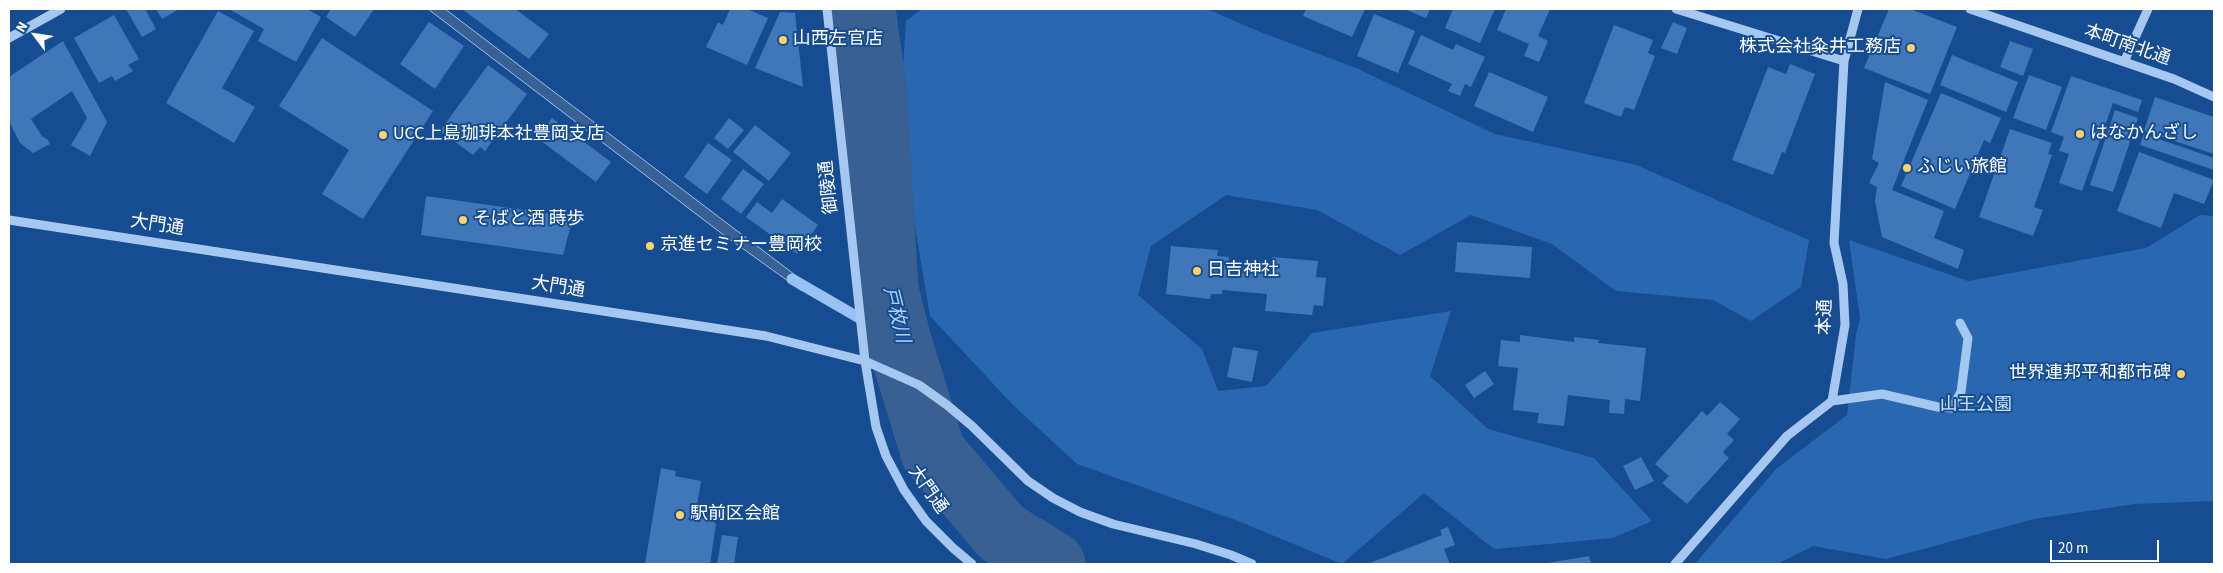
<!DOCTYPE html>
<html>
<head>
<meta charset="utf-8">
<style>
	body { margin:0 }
	#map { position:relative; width:2223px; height:573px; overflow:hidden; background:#164d92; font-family:"Source Sans 3",sans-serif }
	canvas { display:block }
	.frame { position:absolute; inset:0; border:10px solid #fff; pointer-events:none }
	.north { position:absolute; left:10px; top:10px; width:50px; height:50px; -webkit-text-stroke:4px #164d92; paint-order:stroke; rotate:301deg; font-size:14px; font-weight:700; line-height:20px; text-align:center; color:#fff }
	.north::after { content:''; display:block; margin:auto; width:18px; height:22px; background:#fff; clip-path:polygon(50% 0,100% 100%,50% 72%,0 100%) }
	.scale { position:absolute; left:2050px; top:540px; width:109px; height:22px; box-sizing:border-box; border:2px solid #fff; border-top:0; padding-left:6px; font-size:15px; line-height:18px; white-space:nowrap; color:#fff; -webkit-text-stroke:4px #164d92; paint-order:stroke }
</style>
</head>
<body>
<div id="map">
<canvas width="2223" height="573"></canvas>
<div class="frame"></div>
<div class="north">N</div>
<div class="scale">20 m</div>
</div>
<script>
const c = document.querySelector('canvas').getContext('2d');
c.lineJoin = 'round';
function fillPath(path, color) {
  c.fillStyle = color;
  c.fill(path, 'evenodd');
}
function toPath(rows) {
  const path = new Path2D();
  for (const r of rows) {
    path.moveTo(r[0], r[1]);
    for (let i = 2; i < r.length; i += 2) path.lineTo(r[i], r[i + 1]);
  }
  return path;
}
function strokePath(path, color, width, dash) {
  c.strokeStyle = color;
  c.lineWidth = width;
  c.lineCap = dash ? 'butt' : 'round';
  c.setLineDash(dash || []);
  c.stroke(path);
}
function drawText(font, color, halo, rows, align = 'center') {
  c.font = font + ' "Source Sans 3","Noto Sans JP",sans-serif';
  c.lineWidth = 4;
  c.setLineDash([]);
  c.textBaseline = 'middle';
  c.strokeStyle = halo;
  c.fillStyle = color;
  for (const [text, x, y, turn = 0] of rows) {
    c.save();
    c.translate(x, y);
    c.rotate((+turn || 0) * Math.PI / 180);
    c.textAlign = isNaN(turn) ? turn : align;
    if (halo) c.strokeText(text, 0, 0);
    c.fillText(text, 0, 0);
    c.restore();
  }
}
const green = toPath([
	[922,9,1207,9,1258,31,1356,68,1495,134,1636,165,1809,240,1801,287,1751,321,1713,300,1616,291,1552,244,1471,215,1400,255,1317,210,1226,195,1151,246,1138,295,1202,349,1218,391,1266,386,1312,333,1451,311,1430,376,1488,429,1594,458,1652,521,1613,538,1494,549,1424,493,1342,564,1238,521,1077,464,1013,405,930,316,899,130,906,21],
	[2200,215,2214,216,2214,501,2135,504,2034,519,1886,559,1813,546,1777,564,1695,564,1776,469,1847,415,1856,335,1860,318,1849,240,1968,281,2146,248]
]);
const water = toPath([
	[428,9,445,9,807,284,802,291,721,233,428,9]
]);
const stream = toPath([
	[792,279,899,341]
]);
const river = toPath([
	[863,9,874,89,886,290,899,341,933,452,1002,533,1053,564]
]);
const building = toPath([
	[126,9,145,9,156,29,142,37],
	[156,9,179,9,162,19],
	[229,9,307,9,321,17,296,62,258,41,264,29],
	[331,9,374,9,355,37,326,17],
	[462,9,515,9,549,34,529,59],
	[730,9,747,9,768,18,747,65,706,47,718,22,723,25],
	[1306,9,1365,9,1352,37,1303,16],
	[1404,9,1430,9,1426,18],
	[1453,9,1495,9,1480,43,1445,28],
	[1506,9,1550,9,1538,36,1548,41,1539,62,1524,56,1529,44,1497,30],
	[1889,9,1910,9,1957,27,1930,94,1864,68],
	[218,11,254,31,222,88,255,107,234,143,166,103],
	[780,12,795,13,803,87,755,68],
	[1374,14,1415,31,1398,73,1357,56],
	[114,15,139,59,128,65,133,71,115,81,112,76,99,83,74,38],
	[429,22,464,46,435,89,400,64],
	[1673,22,1687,28,1677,54,1661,48],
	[1614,25,1653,40,1648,53,1655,56,1634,110,1625,107,1621,117,1584,103],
	[1421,35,1453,50,1456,44,1485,57,1471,87,1465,84,1460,96,1448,91,1452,84,1408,64],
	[322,38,433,111,363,219,322,194,349,150,279,106],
	[63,41,107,122,90,156,71,145,87,118,72,91,31,119,42,136,48,140,50,144,33,153,20,143,9,121,9,77],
	[2010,41,2033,49,2023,76,2000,67],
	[1952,55,2018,82,2006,112,1940,85],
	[1790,64,1815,74,1785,153,1782,152,1773,175,1732,160,1768,67,1786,74],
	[488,65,527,94,485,151,480,147,473,155,440,131],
	[1489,72,1548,97,1533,132,1474,106],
	[2029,75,2062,87,2046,130,2013,118],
	[2071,76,2142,100,2138,112,2113,103,2082,191,2059,183,2069,154,2059,151,2064,137,2051,132],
	[1885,82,1928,100,1892,190,1944,211,1934,238,1964,250,1958,269,1882,237,1875,201,1877,187,1869,183,1879,163,1872,159],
	[1941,93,2001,118,1990,143,1984,140,1955,209,1901,186],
	[2155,97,2214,117,2214,154,2144,131],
	[2115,110,2138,118,2113,192,2090,185],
	[552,118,611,162,596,182,537,138],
	[729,118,744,130,728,149,714,138],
	[755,125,791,153,769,181,733,152],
	[2010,129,2052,143,2048,154,2052,155,2034,207,2043,210,2033,236,1979,217],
	[2144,134,2214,158,2214,170,2140,145],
	[708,143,732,160,707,194,684,177],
	[2139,152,2214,180,2204,204,2174,193,2161,228,2117,211],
	[743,169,764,184,741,214,721,199],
	[426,196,573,217,563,255,421,235],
	[782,199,818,225,797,254,746,217,757,202,772,213],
	[1457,242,1532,247,1530,278,1455,272],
	[1171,246,1218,250,1217,256,1229,257,1228,265,1271,270,1272,257,1318,261,1316,277,1326,278,1323,306,1314,305,1312,315,1265,311,1267,294,1222,290,1222,294,1211,294,1210,299,1166,294],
	[1520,335,1574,342,1574,337,1599,340,1598,343,1646,348,1640,401,1625,399,1624,414,1609,413,1610,400,1568,395,1564,426,1537,423,1539,413,1513,410,1518,368,1498,366,1501,340,1520,342],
	[1233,347,1258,351,1252,382,1227,377],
	[1485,371,1494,384,1474,398,1465,385],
	[1720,402,1740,419,1727,434,1734,440,1723,452,1729,458,1687,504,1662,483,1669,476,1655,464,1702,411,1707,416],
	[1641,457,1654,481,1635,490,1623,466],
	[661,468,676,471,675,476,701,481,697,506,716,524,710,564,645,564],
	[1448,527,1455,545,1444,549,1450,564,1367,564,1442,535,1440,530],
	[722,535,738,537,734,564,717,564],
	[1589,556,1591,564,1549,564,1548,563]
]);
const minor = toPath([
	[827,9,865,361,919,385,947,405,972,426,1028,481,1053,498,1080,512,1113,524,1196,544,1231,555,1252,564],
	[1676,9,1844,61],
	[1970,9,2174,79,2214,97],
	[9,38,61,9],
	[2124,62,2148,9],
	[9,220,766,336,865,361,876,427,886,456,904,490,926,521,953,548,972,564],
	[1832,401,1882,394,1938,407,1952,408,1961,392,1968,338,1960,323],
	[1675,564,1787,436,1832,401,1845,325,1843,284,1834,243,1844,61,1858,9]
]);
const markers = [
	[783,40,5,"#ffd264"],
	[1911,48,5,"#ffd264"],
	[2080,134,5,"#ffd264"],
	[383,135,5,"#ffd264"],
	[1907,168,5,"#ffd264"],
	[463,220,5,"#ffd264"],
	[650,246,5,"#ffd264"],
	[1197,271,5,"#ffd264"],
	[2181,374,5,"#ffd264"],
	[680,515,5,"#ffd264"]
];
const poiNames = [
	["山西左官店",793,40],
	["株式会社粂井工務店",1901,48,"right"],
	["はなかんざし",2090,134],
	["UCC上島珈琲本社豊岡支店",393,135],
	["ふじい旅館",1917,168],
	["そばと酒 蒔歩",473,220],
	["京進セミナー豊岡校",660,246],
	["日吉神社",1207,271],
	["世界連邦平和都市碑",2171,374,"right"],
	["駅前区会館",690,515]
];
const streetNames = [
	["本町南北通",2127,46,19],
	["御陵通",830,187,-96],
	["大門通",157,226,9],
	["大門通",558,288,9],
	["本通",1826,317,-88],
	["大門通",927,490,55]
];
const parkNames = [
	["山王公園",1976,406]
];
const waterNames = [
	["戸枚川",895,315,76]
];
fillPath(green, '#2967b0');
fillPath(water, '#386092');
strokePath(water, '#97c2f3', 1);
strokePath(stream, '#97c2f3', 11);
strokePath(river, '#386092', 65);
fillPath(building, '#3f77b9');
strokePath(minor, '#a5c7f0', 9);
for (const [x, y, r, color] of markers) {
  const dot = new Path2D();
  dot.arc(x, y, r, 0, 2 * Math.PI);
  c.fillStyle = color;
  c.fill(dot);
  strokePath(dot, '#164d92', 2);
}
drawText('18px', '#fff', '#164d92', poiNames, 'left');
drawText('18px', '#fff', '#164d92', streetNames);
drawText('18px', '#cce2fb', '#164d92', parkNames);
drawText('italic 19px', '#b1d1f7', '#164d92', waterNames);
</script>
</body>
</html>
